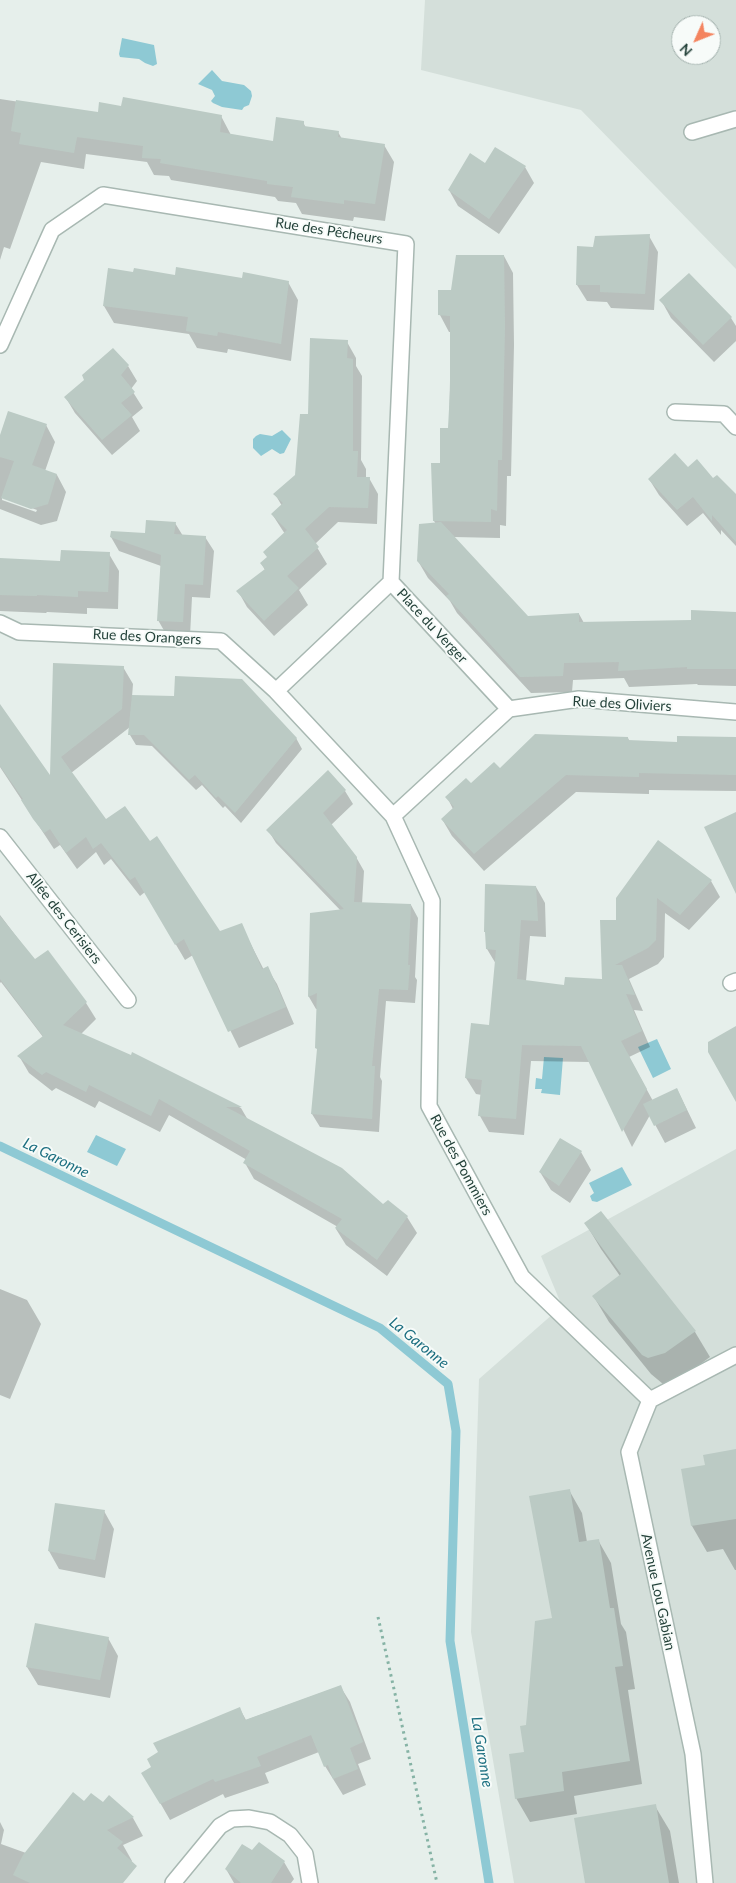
<!DOCTYPE html>
<html>
<head>
<meta charset="utf-8">
<style>
	body { margin:0 }
	#map { position:relative; width:736px; height:1883px; overflow:hidden; background:#e6efeb; font-family:Lato,sans-serif }
	canvas { display:block }
	.north { position:absolute; left:671px; top:15px; width:50px; height:50px; box-sizing:border-box; background:#f7fbf9; border:1px solid #a3b1ad; border-radius:50%; rotate:226deg; font-size:14px; font-weight:700; line-height:20px; text-align:center; color:#24423a }
	.north::after { content:''; display:block; margin:auto; width:18px; height:22px; background:#f4845f; clip-path:polygon(50% 0,100% 100%,50% 72%,0 100%) }
</style>
</head>
<body>
<div id="map">
<canvas width="736" height="1883"></canvas>
<div class="north">N</div>
</div>
<script>
const c = document.querySelector('canvas').getContext('2d');
c.lineJoin = 'round';
function fillPath(path, color) {
  c.fillStyle = color;
  c.fill(path, 'evenodd');
}
function toPath(rows) {
  const path = new Path2D();
  for (const r of rows) {
    path.moveTo(r[0], r[1]);
    for (let i = 2; i < r.length; i += 2) path.lineTo(r[i], r[i + 1]);
  }
  return path;
}
function strokePath(path, color, width, dash) {
  c.strokeStyle = color;
  c.lineWidth = width;
  c.lineCap = dash ? 'butt' : 'round';
  c.setLineDash(dash || []);
  c.stroke(path);
}
function drawText(font, color, halo, rows, align = 'center') {
  c.font = font + ' Lato,sans-serif';
  c.lineWidth = 4;
  c.setLineDash([]);
  c.textBaseline = 'middle';
  c.strokeStyle = halo;
  c.fillStyle = color;
  for (const [text, x, y, turn = 0] of rows) {
    c.save();
    c.translate(x, y);
    c.rotate((+turn || 0) * Math.PI / 180);
    c.textAlign = isNaN(turn) ? turn : align;
    if (halo) c.strokeText(text, 0, 0);
    c.fillText(text, 0, 0);
    c.restore();
  }
}
const built = toPath([
	[425,0,736,0,736,269,581,110,421,70],
	[681,25,711,25,711,55,681,55],
	[736,1149,736,1883,514,1883,471,1632,479,1379,562,1306,541,1256]
]);
const water = toPath([
	[122,38,154,45,157,64,153,66,145,63,139,59,120,57,119,54],
	[212,70,222,81,244,85,251,91,252,96,249,105,244,107,242,110,222,107,213,103,211,101,215,96,212,90,198,84],
	[282,430,291,439,284,453,280,454,272,449,261,456,253,448,253,439,256,436,260,434,272,436],
	[657,1039,671,1069,653,1078,638,1047],
	[544,1057,563,1058,560,1095,541,1093,542,1089,535,1089,536,1078,542,1079],
	[96,1135,126,1149,117,1166,87,1152],
	[622,1167,632,1185,597,1202,592,1201,590,1196,594,1193,589,1183]
]);
const shadow = toPath([
	[0,99,99,114,221,116,231,135,274,142,303,122,306,128,338,132,342,139,384,145,394,162,385,221,354,217,353,221,302,214,296,203,278,201,275,197,171,180,169,176,154,175,147,162,86,154,84,169,41,162,10,249,4,247,0,260],
	[486,165,525,167,534,183,499,234,458,206,449,190],
	[649,236,658,252,654,310,611,308,607,302,587,301,577,285,594,248],
	[504,256,513,273,514,345,511,476,507,476,506,526,500,525,500,538,454,537,528,617,579,614,584,623,693,621,736,614,736,686,698,685,697,684,629,687,624,678,573,680,572,692,531,693,457,613,450,601,428,578,418,561,436,524,434,521,441,464,449,429,451,332,449,332,440,315,452,291],
	[176,276,288,282,298,300,291,361,228,349,227,353,197,348,189,334,114,323,104,306],
	[661,300,731,318,736,326,736,341,714,362,671,318],
	[347,342,356,358,356,366,362,376,361,460,366,469,366,478,369,478,378,494,377,524,338,522,315,544,327,564,299,590,308,605,274,636,247,607,238,591,265,570,261,563,268,558,285,534,272,514,282,506,275,494,297,476,309,415],
	[128,366,137,381,131,389,143,408,132,417,140,431,112,455,75,413,66,398],
	[46,425,55,442,45,471,57,475,66,492,57,521,41,525,0,509,0,438],
	[2,497,37,510,36,512,2,500],
	[688,469,713,480,736,496,736,546,721,530,721,535,703,513,687,526,659,495,649,479],
	[175,523,183,536,205,537,214,551,210,598,192,597,190,636,166,634,158,620,161,566,119,551,111,537,146,534],
	[109,554,119,571,118,609,87,608,87,614,47,612,46,613,0,611,0,559,62,562],
	[54,664,123,667,133,684,132,697,296,738,302,749,241,823,225,806,223,808,202,785,196,790,152,746,136,745,130,735,130,727,71,773,106,821,150,842,220,932,241,925,264,970,267,968,277,984,294,1024,239,1048,193,955,185,960,145,892,140,896,111,859,104,865,96,852,77,869,60,845,54,849,0,767,0,716,51,778],
	[628,738,630,742,679,743,736,738,736,791,649,790,649,794,576,792,484,871,452,836,442,819,453,809,447,797,500,770],
	[328,772,345,791,353,804,331,825,356,857,364,871,362,904,411,905,418,918,415,977,417,980,415,1003,386,1001,380,1077,382,1081,379,1132,320,1127,312,1114,318,1051,318,1009,316,1009,309,997,311,914,341,911,276,843,268,830],
	[711,881,720,897,689,930,665,913,664,957,658,964,629,979,643,1011,634,1010,650,1047,629,1057,653,1101,677,1089,696,1128,665,1143,650,1115,632,1147,590,1062,531,1061,524,1135,489,1132,480,1116,482,1095,476,1094,466,1078,491,1026,496,964,487,949,536,887,545,903,546,937,530,936,526,981,566,987,603,980,617,922,618,898],
	[0,915,35,961,86,1003,96,1019,81,1034,131,1056,133,1054,241,1108,248,1120,383,1206,407,1217,417,1233,387,1276,346,1245,336,1229,338,1227,254,1179,245,1163,247,1160,169,1115,160,1132,99,1101,95,1108,56,1088,52,1091,29,1073,19,1056,43,1037,1,982,0,983],
	[581,1152,591,1170,570,1203,551,1190,540,1172],
	[586,1224,695,1332,710,1357,680,1379,663,1384,651,1374,609,1322,594,1297,620,1276,601,1249],
	[0,1289,27,1300,41,1324,10,1399,0,1395],
	[736,1450,736,1570,735,1570,723,1549,707,1552,692,1526,683,1470,707,1466],
	[569,1490,582,1513,587,1542,598,1540,611,1563,621,1624,626,1632,635,1689,628,1690,642,1784,574,1796,577,1814,530,1822,516,1798,525,1753,527,1726,554,1619],
	[104,1511,114,1529,105,1578,59,1569,49,1551],
	[108,1638,118,1656,110,1698,38,1685,27,1667],
	[340,1686,350,1702,371,1759,358,1764,366,1785,343,1795,325,1766,319,1752,265,1773,269,1783,225,1798,223,1794,170,1820,143,1773,240,1709,246,1720],
	[109,1797,133,1818,143,1836,123,1845,132,1861,128,1867,122,1883,0,1883,0,1822,4,1830,1,1844,26,1853,84,1803,103,1804],
	[655,1806,670,1831,679,1883,586,1883],
	[252,1852,284,1862,294,1879,291,1883,234,1883,226,1869]
]);
const stream = toPath([
	[0,1146,380,1328,448,1384,456,1431,450,1641,489,1883]
]);
const building = toPath([
	[123,97,222,115,220,132,273,141,276,117,304,121,304,126,339,131,338,137,385,144,375,204,344,200,344,204,291,197,293,187,267,184,267,181,160,163,161,159,142,158,143,146,77,137,74,153,19,144,21,133,11,131,16,100,98,112,99,102,121,106],
	[495,147,526,166,489,219,448,190,470,153,485,163],
	[650,234,645,294,600,292,600,285,576,285,577,246,593,247,595,236],
	[456,255,504,255,505,327,502,460,498,460,497,511,491,509,491,522,433,521,431,463,440,463,440,428,448,428,450,390,450,316,438,315,438,290,451,290],
	[176,267,242,278,243,272,289,281,281,344,218,332,217,336,186,331,188,317,103,306,108,268,133,272,134,268,175,275],
	[689,273,732,317,703,345,659,300],
	[310,338,348,340,347,358,353,359,353,451,358,451,357,477,370,477,368,508,329,507,305,529,319,547,287,576,299,588,264,621,236,591,265,569,260,563,267,557,263,552,287,530,271,514,283,503,273,494,295,475,300,414,308,414],
	[113,348,129,365,121,375,135,392,121,403,132,415,102,440,64,397,84,380,82,375],
	[8,411,47,424,32,465,57,474,48,504,31,509,1,498,14,461,0,457,0,435],
	[675,453,688,467,697,459,713,478,717,475,736,494,736,542,712,515,712,521,693,497,677,510,648,479],
	[146,520,176,522,174,534,206,536,203,585,185,584,183,622,157,621,161,555,110,537,111,531,145,533],
	[441,522,528,616,579,613,579,622,634,621,691,620,691,610,736,612,736,669,687,669,687,667,618,671,619,662,564,663,563,676,520,677,446,596,449,594,417,561,419,524],
	[61,550,110,552,108,592,78,591,78,597,37,595,37,596,0,595,0,558,60,561],
	[53,663,124,666,122,709,61,757,106,819,125,806,150,841,157,836,220,931,242,923,262,969,268,966,286,1007,228,1032,184,939,175,945,135,877,130,880,101,843,93,849,86,837,66,853,50,829,44,833,33,819,21,800,23,799,0,766,0,704,50,775],
	[175,676,242,679,297,738,235,813,218,796,216,798,195,775,189,780,144,735,128,735,132,695,174,696],
	[535,734,628,737,628,740,677,742,677,736,736,737,736,775,639,773,639,777,566,775,474,854,441,819,454,807,445,797,466,778,471,783,494,762,500,768],
	[328,770,346,790,323,813,357,857,354,902,411,904,408,965,410,965,408,990,379,989,372,1066,375,1066,372,1119,311,1114,317,1049,315,1048,317,993,308,997,310,913,344,909,266,830],
	[736,812,736,894,704,827],
	[658,840,712,880,680,915,657,898,656,940,648,948,615,965,622,965,635,995,626,994,642,1031,621,1041,647,1089,622,1132,581,1046,522,1045,516,1119,478,1116,482,1080,465,1078,471,1023,489,1025,496,950,486,949,485,932,484,932,485,884,536,886,538,921,521,920,517,979,564,985,565,977,602,979,600,920,616,920,616,898],
	[0,916,35,959,48,950,87,1002,63,1025,131,1055,132,1052,242,1107,226,1107,342,1168,383,1204,388,1200,408,1216,377,1260,335,1228,342,1219,243,1163,250,1151,159,1099,151,1116,89,1085,86,1092,46,1072,42,1075,17,1056,43,1036,0,979],
	[736,1026,736,1102,708,1052,708,1042],
	[677,1088,687,1110,654,1126,643,1104],
	[560,1138,582,1151,559,1186,539,1172],
	[601,1211,696,1331,665,1353,648,1358,642,1355,592,1296,621,1274,584,1223],
	[736,1449,736,1519,691,1526,681,1469,705,1465,703,1455],
	[570,1489,579,1542,599,1539,610,1608,614,1608,623,1666,615,1667,630,1761,562,1772,564,1791,515,1799,509,1754,524,1752,520,1726,526,1725,535,1621,552,1618,529,1496],
	[55,1503,105,1510,95,1560,48,1551],
	[35,1623,109,1637,100,1680,26,1667],
	[341,1685,363,1742,350,1748,358,1769,333,1779,328,1765,324,1767,311,1735,257,1757,261,1766,215,1782,213,1779,160,1804,141,1773,151,1767,147,1759,158,1752,153,1743,240,1707,245,1720],
	[73,1792,84,1801,91,1793,103,1802,109,1795,134,1817,107,1830,123,1842,117,1848,137,1866,123,1883,30,1883,13,1875,23,1855],
	[656,1804,669,1883,585,1883,574,1818],
	[259,1842,285,1861,271,1883,241,1883,225,1869,242,1844,252,1850]
]);
const path = toPath([
	[378,1617,437,1883]
]);
const minor = toPath([
	[692,132,736,119],
	[0,345,52,230,103,195,406,244,391,582],
	[675,412,724,414,736,427],
	[0,623,19,632,221,641,276,691],
	[509,709,579,699,736,712],
	[393,816,509,709,391,582,276,691,393,816,432,901,429,1106,522,1277,650,1400],
	[0,837,128,1000],
	[731,983,736,981],
	[173,1883,220,1826,232,1819,249,1818,270,1822,290,1835,305,1854,310,1883],
	[705,1883,693,1754,629,1452,650,1400,736,1355]
]);
const streetNames = [
	["Rue des Pêcheurs",329,231,9],
	["Place du Verger",432,626,47],
	["Rue des Orangers",147,637,3],
	["Rue des Oliviers",622,704,3],
	["Allée des Cerisiers",64,918,52],
	["Rue des Pommiers",461,1165,61],
	["Avenue Lou Gabian",658,1592,78]
];
const waterNames = [
	["La Garonne",56,1158,26],
	["La Garonne",419,1343,39],
	["La Garonne",482,1752,81]
];
fillPath(built, '#d4dfda');
fillPath(water, '#8ec9d4');
fillPath(shadow, '#0003');
strokePath(stream, '#8ec9d4', 9);
fillPath(building, '#bbcac4');
strokePath(minor, '#a8b8b2', 18);
strokePath(path, '#86b3a5', 3, [2.5, 4]);
strokePath(minor, '#fff', 15);
drawText('14px', '#24423a', '#f7fbf9', streetNames);
drawText('italic 15px', '#1c6f80', '#f7fbf9', waterNames);
</script>
</body>
</html>
